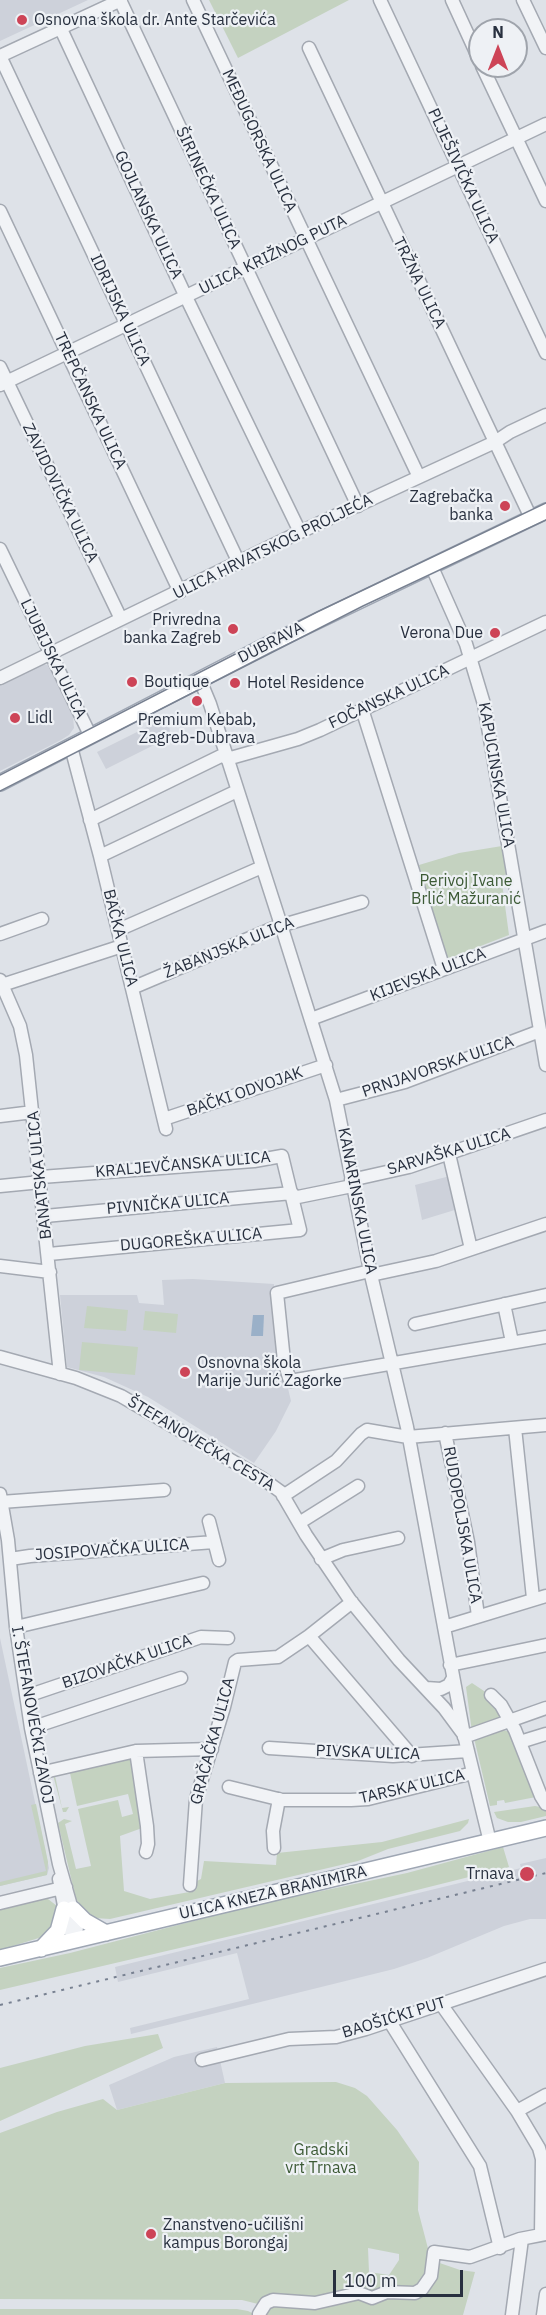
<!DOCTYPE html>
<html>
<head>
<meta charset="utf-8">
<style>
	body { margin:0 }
	#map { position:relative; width:546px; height:2315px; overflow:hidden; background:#dee2e8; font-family:"IBM Plex Sans",sans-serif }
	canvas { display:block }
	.north { position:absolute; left:468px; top:18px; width:60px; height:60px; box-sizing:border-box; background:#eef1f5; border:2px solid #9fa4ac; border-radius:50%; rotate:0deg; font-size:16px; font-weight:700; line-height:24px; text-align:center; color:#28303f }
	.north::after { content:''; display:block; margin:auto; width:21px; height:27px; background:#cd4457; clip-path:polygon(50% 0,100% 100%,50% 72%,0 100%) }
	.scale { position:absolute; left:333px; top:2270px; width:130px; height:27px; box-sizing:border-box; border:3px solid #28303f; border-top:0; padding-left:8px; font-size:18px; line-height:21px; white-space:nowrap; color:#28303f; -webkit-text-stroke:4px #eef1f5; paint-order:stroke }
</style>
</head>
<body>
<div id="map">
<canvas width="546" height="2315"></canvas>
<div class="north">N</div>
<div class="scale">100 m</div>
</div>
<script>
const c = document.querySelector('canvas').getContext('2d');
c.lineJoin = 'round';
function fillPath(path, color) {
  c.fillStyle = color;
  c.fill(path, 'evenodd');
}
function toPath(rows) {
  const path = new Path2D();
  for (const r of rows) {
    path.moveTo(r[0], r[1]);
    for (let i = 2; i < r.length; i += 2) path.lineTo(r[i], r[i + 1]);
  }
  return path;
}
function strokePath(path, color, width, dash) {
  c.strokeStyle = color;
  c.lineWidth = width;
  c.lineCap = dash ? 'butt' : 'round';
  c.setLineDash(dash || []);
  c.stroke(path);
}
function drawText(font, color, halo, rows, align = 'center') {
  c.font = font + ' "IBM Plex Sans",sans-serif';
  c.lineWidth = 4.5;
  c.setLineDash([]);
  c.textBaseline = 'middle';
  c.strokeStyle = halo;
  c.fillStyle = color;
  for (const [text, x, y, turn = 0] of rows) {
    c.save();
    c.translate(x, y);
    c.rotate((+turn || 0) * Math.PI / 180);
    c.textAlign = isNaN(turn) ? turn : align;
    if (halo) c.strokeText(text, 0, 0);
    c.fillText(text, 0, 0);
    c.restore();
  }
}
const built = toPath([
	[0,0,88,0,0,41],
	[41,664,49,665,73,716,74,728,69,735,61,740,0,771,0,682],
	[169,716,170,737,106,769,97,752],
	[450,1176,458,1209,422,1220,415,1185],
	[193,1279,274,1284,280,1355,291,1401,276,1431,254,1463,148,1397,104,1377,67,1367,60,1295,137,1295,139,1303,164,1305,162,1280],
	[0,1638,49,1868,47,1875,0,1886],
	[546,1858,546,1919,530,1919,504,1926,427,1958,394,1969,131,2034,130,2028,249,1999,237,1953,118,1982,115,1967,521,1868,520,1864],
	[217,2047,225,2083,117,2110,109,2085,174,2057]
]);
const green = toPath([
	[209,0,349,0,238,58],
	[502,846,507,874,501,876,509,935,447,959,419,865,459,853],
	[87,1306,128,1310,126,1331,84,1328],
	[145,1311,178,1314,176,1333,143,1330],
	[82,1342,138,1347,135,1375,79,1370],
	[472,1683,487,1693,504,1719,472,1732,466,1687],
	[500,1729,510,1732,536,1797,505,1803,504,1800,497,1801,497,1805,490,1806,474,1738],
	[134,1756,145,1827,120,1836,124,1891,150,1899,195,1891,195,1882,201,1879,204,1861,276,1865,277,1853,382,1842,469,1819,468,1823,460,1831,388,1849,358,1861,110,1919,94,1918,88,1915,76,1899,58,1823,64,1819,72,1821,65,1824,76,1869,91,1866,78,1809,118,1800,122,1817,133,1814,128,1794,77,1806,70,1773,55,1776,62,1808,69,1807,66,1812,63,1812,53,1775],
	[36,1804,48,1862,47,1875,0,1886,0,1882,46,1871,31,1805],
	[535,1806,546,1808,546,1816,521,1822,508,1822,497,1818,494,1812],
	[503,1847,509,1867,265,1928,0,1990,0,1968,70,1953,255,1905,407,1873],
	[44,1898,48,1899,57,1906,59,1912,56,1926,42,1937,0,1950,0,1908],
	[158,2034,163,2048,0,2121,0,2068,85,2046],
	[336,2082,355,2088,367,2096,397,2130,419,2162,418,2210,431,2260,460,2270,475,2272,463,2315,263,2315,263,2301,258,2304,242,2300,0,2299,0,2133,57,2112,103,2099,117,2110,225,2083],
	[368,2248,399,2254,399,2260,389,2275,369,2272],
	[0,2309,237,2309,248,2311,256,2315,0,2315]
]);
const water = toPath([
	[253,1315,264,1315,263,1336,251,1336]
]);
const minor = toPath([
	[120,0,358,506],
	[193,0,419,477],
	[380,0,546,353],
	[452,0,480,61],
	[523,0,546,48],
	[60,27,186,297,300,532],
	[309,48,531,518],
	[0,56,239,563],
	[0,56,121,0],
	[482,66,546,201],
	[0,211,180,592],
	[0,367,121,619],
	[0,385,546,124],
	[0,549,91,737],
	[431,565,466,644,484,704,546,1065],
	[0,678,300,532,495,442,510,432,546,415],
	[200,680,210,704,281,925,336,1100,371,1275,407,1427,464,1735],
	[362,709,444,969],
	[71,747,100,856,166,1129],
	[227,759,298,739,320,730,546,622],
	[90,820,225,754],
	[100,856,237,791],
	[118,930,262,867],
	[0,934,42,919],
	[0,980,20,1026,26,1055,60,1374],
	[2,985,122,946],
	[132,988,276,927,362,902],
	[311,1019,546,931],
	[336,1100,405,1082,540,1031],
	[0,1116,33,1112],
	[164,1119,326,1065],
	[449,1154,471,1249],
	[41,1177,254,1161,282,1156,300,1230,49,1254],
	[351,1180,409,1167,546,1120],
	[0,1186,41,1182],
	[293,1198,352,1186],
	[45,1216,292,1193],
	[0,1266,50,1272],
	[370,1271,277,1293,284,1361,290,1381,546,1337],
	[371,1275,436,1261,546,1224],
	[504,1304,512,1342],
	[415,1324,546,1295],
	[0,1357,76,1378,121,1396,263,1479,281,1492,306,1535,350,1600,399,1660,444,1708,464,1735,490,1842],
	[515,1428,533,1598],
	[445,1433,468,1542,478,1616],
	[0,1494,8,1540,16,1627,31,1728,59,1864,77,1927,75,1940],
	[283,1496,336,1461,361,1434,367,1430,408,1437,546,1425],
	[1,1502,164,1490],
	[209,1521,219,1560],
	[299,1523,358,1486],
	[10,1559,30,1556,214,1542],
	[321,1559,343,1550,398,1538],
	[16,1627,203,1583],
	[444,1627,546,1596],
	[309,1636,412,1756],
	[450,1665,546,1645],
	[426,1688,441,1689,449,1685,453,1678],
	[491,1695,501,1705,515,1730,541,1796,546,1804],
	[27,1696,201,1637,228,1638],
	[31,1728,181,1678],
	[464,1737,546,1708],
	[520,1742,546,1734],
	[269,1748,393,1756,468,1751],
	[136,1751,147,1826,148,1844,146,1852],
	[40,1773,136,1751,212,1749],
	[229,1787,282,1800,351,1800,368,1799,473,1773],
	[274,1848,273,1831,279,1799],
	[59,1879,68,1927,75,1940],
	[190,1885,196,1799,224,1707,235,1662,238,1660,278,1657,309,1636,352,1602],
	[0,1903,66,1887],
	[441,2004,517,2111,539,2148,542,2159,541,2234],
	[390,2022,480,2166,500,2248],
	[202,2060,289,2039,336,2037,366,2029,546,1969],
	[517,2111,546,2095],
	[259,2314,266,2303,273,2300,315,2303,359,2293,372,2298,387,2292,415,2293,422,2289,431,2276,434,2252,470,2257,520,2239,546,2234],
	[512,2315,522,2239],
	[543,2315,546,2294]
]);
const major = toPath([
	[0,783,265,646,546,511],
	[73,1909,85,1921,106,1933],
	[41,1949,58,1931,64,1909],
	[0,1958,546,1828]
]);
const tram = toPath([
	[0,775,317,612,546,503],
	[0,791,363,606,546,520]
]);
const rail = toPath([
	[0,2005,546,1873]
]);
const markers = [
	[22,20,6,"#cd4457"],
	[505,506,6,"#cd4457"],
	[233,629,6,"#cd4457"],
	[495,633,6,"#cd4457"],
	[132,682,6,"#cd4457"],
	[235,683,6,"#cd4457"],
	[197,701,6,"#cd4457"],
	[15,718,6,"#cd4457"],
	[185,1372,6,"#cd4457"],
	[527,1874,8,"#cd4457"],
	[151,2234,6,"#cd4457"]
];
const poiNames = [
	["Osnovna škola dr. Ante Starčevića",34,20],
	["Zagrebačka",493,497,"right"],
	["banka",493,515,"right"],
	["Privredna",221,620,"right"],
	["banka Zagreb",221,638,"right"],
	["Verona Due",483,633,"right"],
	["Boutique",144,682],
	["Hotel Residence",247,683],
	["Lidl",27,718],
	["Premium Kebab,",197,720,"center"],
	["Zagreb-Dubrava",197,738,"center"],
	["Osnovna škola",197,1363],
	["Marije Jurić Zagorke",197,1381],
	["Trnava",514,1874,"right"],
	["Znanstveno-učilišni",163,2225],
	["kampus Borongaj",163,2243]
];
const streetNames = [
	["MEĐUGORSKA ULICA",259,141,65],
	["PLJEŠIVIČKA ULICA",463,176,65],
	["ŠIRINEČKA ULICA",208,188,65],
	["GOJLANSKA ULICA",148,215,65],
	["ULICA KRIŽNOG PUTA",273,255,-26],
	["TRŽNA ULICA",419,283,64],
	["IDRIJSKA ULICA",120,310,65],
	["TREPČANSKA ULICA",90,401,65],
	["ZAVIDOVIČKA ULICA",60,493,64],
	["ULICA HRVATSKOG PROLJEĆA",273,547,-26],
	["DUBRAVA",271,643,-27],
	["LJUBIJSKA ULICA",53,659,64],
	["FOČANSKA ULICA",389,697,-25],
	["KAPUCINSKA ULICA",496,775,80],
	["BAČKA ULICA",120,938,76],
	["ŽABANJSKA ULICA",229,948,-22],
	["KIJEVSKA ULICA",428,975,-21],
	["PRNJAVORSKA ULICA",438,1067,-19],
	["BAČKI ODVOJAK",245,1092,-19],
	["SARVAŠKA ULICA",449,1152,-17],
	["KRALJEVČANSKA ULICA",183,1165,-5],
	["BANATSKA ULICA",40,1175,-96],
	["KANARINSKA ULICA",357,1201,79],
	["PIVNIČKA ULICA",168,1204,-5],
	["DUGOREŠKA ULICA",191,1240,-5],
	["ŠTEFANOVEČKA CESTA",201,1444,31],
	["RUDOPOLJSKA ULICA",462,1525,80],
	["JOSIPOVAČKA ULICA",112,1550,-4],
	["BIZOVAČKA ULICA",127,1662,-19],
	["I. ŠTEFANOVEČKI ZAVOJ",32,1715,80],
	["GRAČAČKA ULICA",213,1741,-75],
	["PIVSKA ULICA",368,1753,2],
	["TARSKA ULICA",412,1787,-13],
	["ULICA KNEZA BRANIMIRA",273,1893,-13],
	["BAOŠIĆKI PUT",394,2018,-17]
];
const parkNames = [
	["Perivoj Ivane",466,881],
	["Brlić Mažuranić",466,899],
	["Gradski",321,2150],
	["vrt Trnava",321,2168]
];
fillPath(built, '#cdd1da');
fillPath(green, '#c4d2c0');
fillPath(water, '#9ab0c8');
strokePath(minor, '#a4a9b2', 15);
strokePath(major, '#9ea6b3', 18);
strokePath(minor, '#f1f3f6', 12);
strokePath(major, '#fff', 15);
strokePath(tram, '#788191', 1.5);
strokePath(rail, '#788191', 2, [3, 6]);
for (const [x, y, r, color] of markers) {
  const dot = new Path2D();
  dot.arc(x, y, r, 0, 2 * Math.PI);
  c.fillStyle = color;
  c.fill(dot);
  strokePath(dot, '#eef1f5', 2);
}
drawText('16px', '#28303f', '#eef1f5', poiNames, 'left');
drawText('16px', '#28303f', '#eef1f5', streetNames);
drawText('16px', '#3c5a35', '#eef1f5', parkNames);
</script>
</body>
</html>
